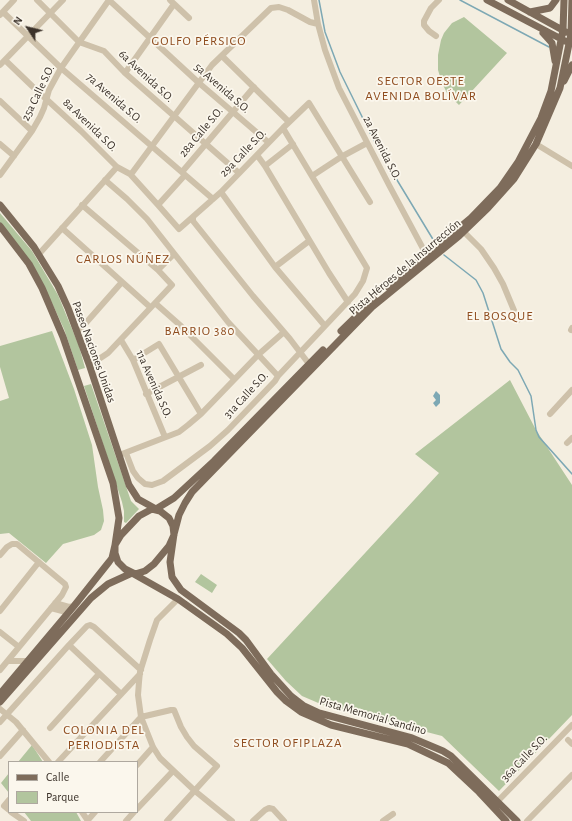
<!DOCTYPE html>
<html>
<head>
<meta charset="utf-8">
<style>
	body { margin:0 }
	#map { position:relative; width:572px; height:821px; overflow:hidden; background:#f4eee0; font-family:"Alegreya Sans",sans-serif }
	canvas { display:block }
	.legend { position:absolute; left:8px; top:761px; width:130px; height:52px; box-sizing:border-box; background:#fbf7ed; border:1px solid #aea89f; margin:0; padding:5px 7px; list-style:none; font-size:12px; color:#3b322a }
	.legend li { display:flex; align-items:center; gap:8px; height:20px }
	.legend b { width:20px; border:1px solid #aea89f }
	.north { position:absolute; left:8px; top:8px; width:40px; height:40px; -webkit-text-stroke:3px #fbf7ed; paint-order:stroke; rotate:305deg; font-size:11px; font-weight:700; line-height:16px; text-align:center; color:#3b322a }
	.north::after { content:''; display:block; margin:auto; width:14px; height:18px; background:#3b322a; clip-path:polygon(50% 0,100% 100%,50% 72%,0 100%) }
</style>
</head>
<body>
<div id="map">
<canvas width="572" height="821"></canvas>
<ul class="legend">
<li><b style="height:5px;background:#7e6c5b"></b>Calle</li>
<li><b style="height:11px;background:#b2c59e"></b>Parque</li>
</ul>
<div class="north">N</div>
</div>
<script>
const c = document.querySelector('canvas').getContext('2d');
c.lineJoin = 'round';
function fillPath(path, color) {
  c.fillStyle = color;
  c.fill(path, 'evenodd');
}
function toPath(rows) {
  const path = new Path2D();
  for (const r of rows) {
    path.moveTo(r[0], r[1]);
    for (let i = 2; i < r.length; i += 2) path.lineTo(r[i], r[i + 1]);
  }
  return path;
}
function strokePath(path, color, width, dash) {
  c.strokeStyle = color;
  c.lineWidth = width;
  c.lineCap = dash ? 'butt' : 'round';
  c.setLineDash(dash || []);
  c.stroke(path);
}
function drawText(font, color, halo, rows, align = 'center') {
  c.font = font + ' "Alegreya Sans",sans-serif';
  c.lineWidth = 3.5;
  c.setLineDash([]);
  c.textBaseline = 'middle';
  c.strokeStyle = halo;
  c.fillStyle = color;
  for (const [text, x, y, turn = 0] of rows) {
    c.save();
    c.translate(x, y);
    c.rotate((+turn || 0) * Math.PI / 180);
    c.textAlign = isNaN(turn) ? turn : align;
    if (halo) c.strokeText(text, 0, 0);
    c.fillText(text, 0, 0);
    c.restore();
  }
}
const green = toPath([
	[464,17,507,53,459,105,447,93,442,83,438,70,438,55,441,40,444,33,452,23],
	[0,213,32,251,58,295,79,346,85,368,78,370,64,329,52,303,42,285,0,223],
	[52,331,74,389,92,445,98,487,103,510,104,521,101,530,94,535,63,544,46,563,9,533,0,534,0,401,9,398,0,367,0,346],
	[510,380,536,430,572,485,572,715,499,791,442,736,323,705,302,696,286,681,267,659,439,473,415,454],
	[91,384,131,501,139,509,126,523,124,522,124,511,122,502,84,386],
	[201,574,217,585,212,593,195,582],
	[32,745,43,762,18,762],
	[9,773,9,793,1,783],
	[24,812,76,812,81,821,31,821]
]);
const water = toPath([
	[436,391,440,395,440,403,436,407,433,403,436,400,433,396]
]);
const stream = toPath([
	[319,0,325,32,340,72,377,147,434,241],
	[460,0,549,47],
	[444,255,476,280,483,293,501,349,510,362,518,370,531,396,536,430,539,437,572,474]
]);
const minor = toPath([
	[37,0,79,42,104,51,125,73,239,173],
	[109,0,199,83,268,142],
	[170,0,189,18],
	[314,0,318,24,325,50,339,88,389,185,427,256],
	[3,12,61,68,213,199],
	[0,15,14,0],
	[436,36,429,31,424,25,424,21,431,8,439,0],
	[222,56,289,122],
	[5,60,32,86,81,131,117,167,130,174,158,205,179,229,221,192,283,128,309,103,370,202],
	[0,65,63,0],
	[125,73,174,4],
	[0,101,32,131],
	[0,144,14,156],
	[536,144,572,166],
	[257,155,265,166,329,273,348,302],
	[265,166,293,144],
	[182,172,254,87],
	[130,174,132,173,212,65,271,8,279,7,288,10,310,22,318,24],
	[0,175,32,131,40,117,44,108,49,90,61,68,109,0],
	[312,176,341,157,367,143],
	[105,180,127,199,147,219,228,322,278,376],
	[221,192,275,267,325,326],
	[82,205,158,270,172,285,108,353,99,359,89,364],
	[158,205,185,175],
	[193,217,193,221,253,296,290,339,309,364],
	[62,228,150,307],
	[464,232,481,249,494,268,503,284,518,320],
	[39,254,117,167],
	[275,267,309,241],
	[158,270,174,254],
	[155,303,181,326,234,379],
	[571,330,572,328],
	[77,333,122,282],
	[121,340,133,360,165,437],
	[133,360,159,344,201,414],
	[146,394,201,365],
	[550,414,572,390],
	[567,443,572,438],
	[126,453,133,471,138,478,145,484,152,485,163,481,210,446,228,430,275,381,278,376,325,326,355,294,363,281,367,268,283,128],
	[122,454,179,432,188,425,201,414,259,354,284,332],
	[0,555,7,547,12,544,17,544,65,584,66,587,62,595,0,670],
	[178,599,157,620,150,640,140,672,139,682,138,695,141,717,153,747,160,758,195,791,232,821],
	[55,603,69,607,74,606],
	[51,608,66,612,70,611],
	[0,611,39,562],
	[0,632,19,647],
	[69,645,121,694],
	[8,661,28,661],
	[0,709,16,722,49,762],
	[0,722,69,645,87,626,90,625,94,627,141,670],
	[50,728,99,674],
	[568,740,572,744],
	[0,756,23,730],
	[58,762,140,674],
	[100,762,141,717,171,710,174,710,181,727,187,737,194,746,217,766,167,821],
	[137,765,153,747],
	[9,800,4,806,9,810],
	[495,804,572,725],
	[137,809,173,771],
	[11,812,24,821],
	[82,812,88,821],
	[88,820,95,812],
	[126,821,134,812],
	[253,821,265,810,269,808,273,809,284,821],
	[383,821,393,814],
	[527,821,572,775]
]);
const major = toPath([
	[487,0,565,41],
	[508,0,566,32],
	[530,12,550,8,556,0],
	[543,33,552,43,555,61],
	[564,81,572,65],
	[0,205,34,247,58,286,68,308,89,364,129,485,138,499,156,509],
	[0,226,29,264,42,288,63,337,113,483,119,518,115,545,112,558,109,562,74,606,0,694],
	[388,287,471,218,500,188,518,162,541,118,551,91,563,30,564,0],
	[341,331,374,299],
	[152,509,160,511,169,518,173,526,174,535,169,546,154,564,145,571,135,574,125,569,118,562,115,553,115,545,121,535,139,516,152,509],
	[156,509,174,498,214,461,323,350],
	[132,573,178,599,227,634,242,648,277,692,286,701,301,712,331,725,408,744,448,763,479,792,506,821],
	[0,702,91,598,108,584,132,573],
	[517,821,451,756,443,751,412,738,319,713,304,706,291,696,271,674,246,640,239,633,181,590,172,577,170,562,174,534,179,515,185,503,192,492,372,307,459,236,488,208,514,179,536,144,560,88,571,34,572,0]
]);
const streetNames = [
	["6a Avenida S.O.",146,76,43],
	["5a Avenida S.O.",222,88,41],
	["25a Calle S.O.",38,93,-64],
	["7a Avenida S.O.",114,98,41],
	["8a Avenida S.O.",90,125,44],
	["28a Calle S.O.",201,132,-50],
	["2a Avenida S.O.",382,148,63],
	["29a Calle S.O.",243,153,-46],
	["Pista Héroes de la Insurrección",405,267,-40],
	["Paseo Naciones Unidas",94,352,70],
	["11a Avenida S.O.",154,384,66],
	["31a Calle S.O.",246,395,-47],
	["Pista Memorial Sandino",373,716,16],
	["36a Calle S.O.",524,758,-46]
];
const neighbourhoodNames = [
	["GOLFO PÉRSICO",199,41],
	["SECTOR OESTE",421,81],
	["AVENIDA BOLÍVAR",421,96],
	["CARLOS NÚÑEZ",123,259],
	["EL BOSQUE",500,316],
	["BARRIO 380",200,331],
	["COLONIA DEL",104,730],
	["PERIODISTA",104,745],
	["SECTOR OFIPLAZA",288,743]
];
fillPath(green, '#b2c59e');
fillPath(water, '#7da8b4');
strokePath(stream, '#7da8b4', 1.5);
strokePath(minor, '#cec1aa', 6);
strokePath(major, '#7e6c5b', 7);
drawText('12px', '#3b322a', '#fbf7ed', streetNames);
c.letterSpacing = '1px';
drawText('13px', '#8f4c1e', '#fbf7ed', neighbourhoodNames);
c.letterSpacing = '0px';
</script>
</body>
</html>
